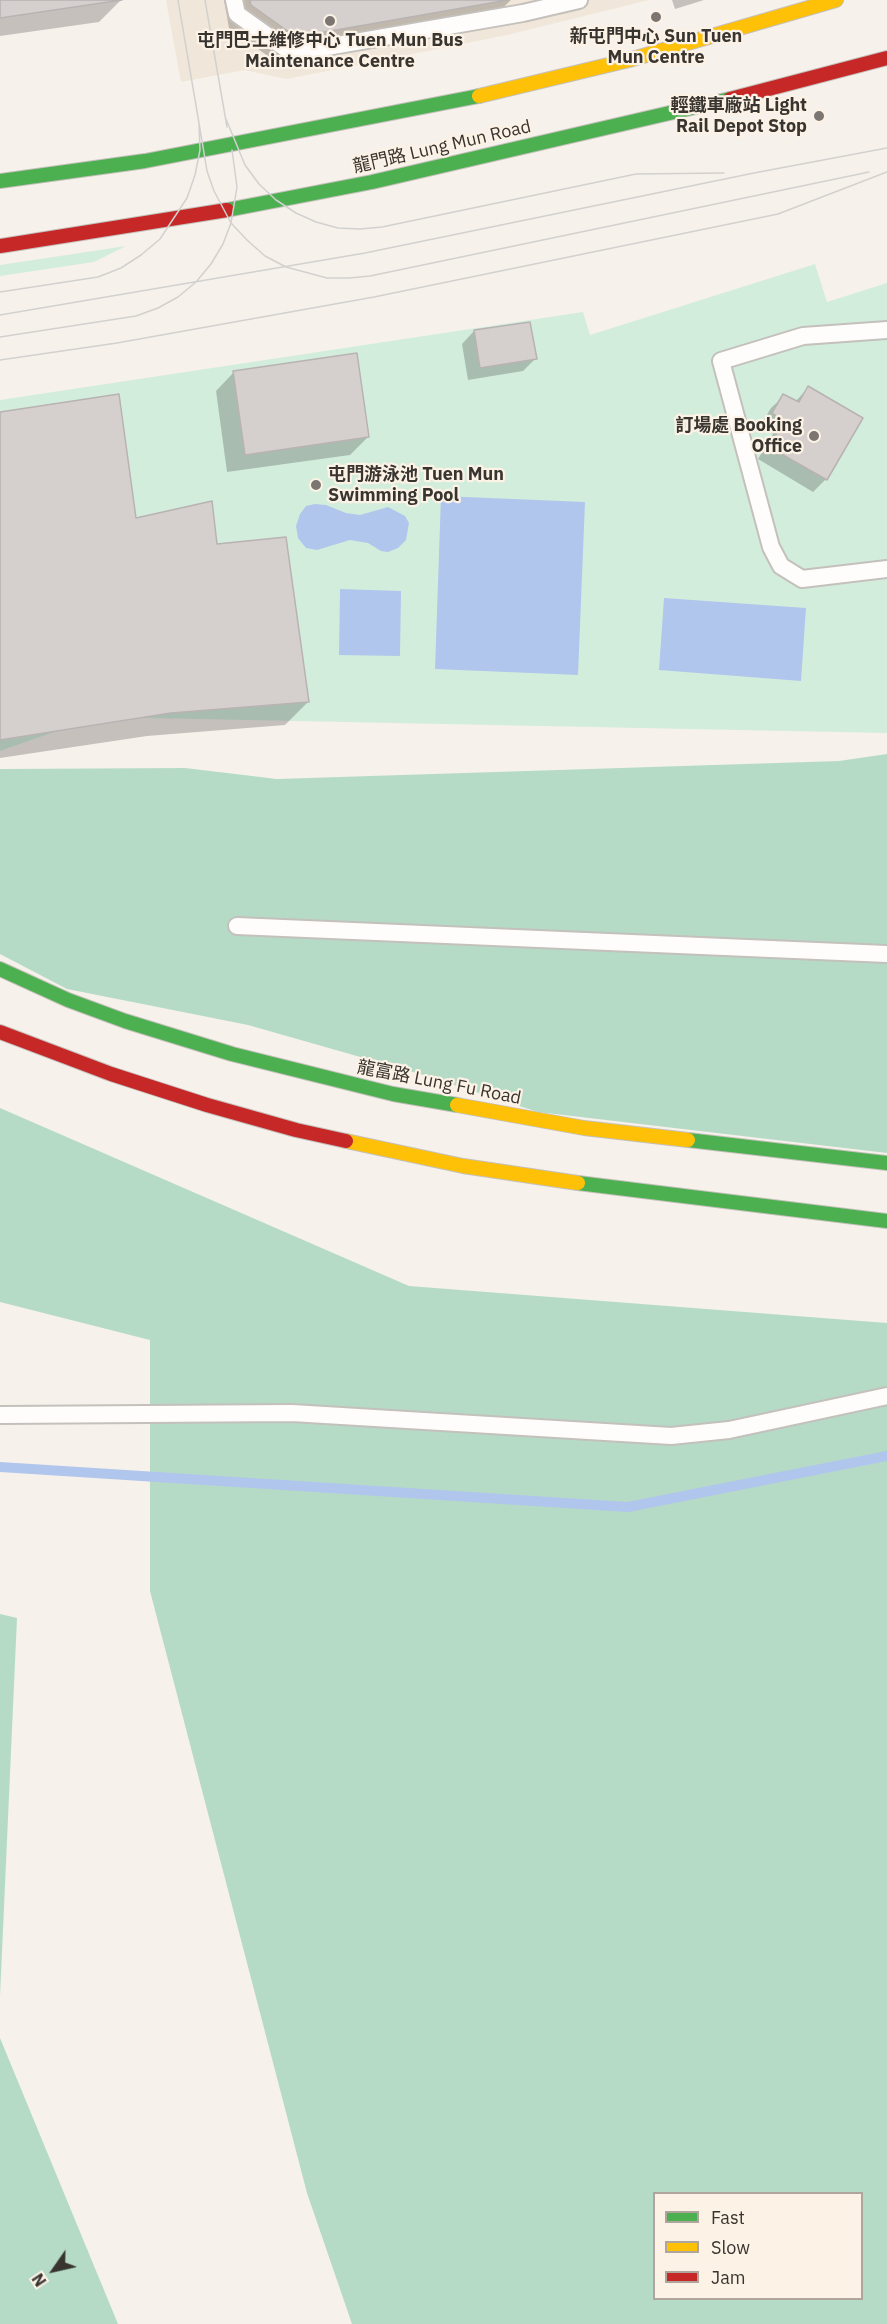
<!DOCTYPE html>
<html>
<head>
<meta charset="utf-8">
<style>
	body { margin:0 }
	#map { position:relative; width:887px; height:2324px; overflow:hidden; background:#f7f1eb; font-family:"IBM Plex Sans",sans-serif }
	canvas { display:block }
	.legend { position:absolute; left:653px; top:2192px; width:210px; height:108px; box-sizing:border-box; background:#fcf2e6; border:2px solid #aea69d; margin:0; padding:8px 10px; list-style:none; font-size:18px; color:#38342f }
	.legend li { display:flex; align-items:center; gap:12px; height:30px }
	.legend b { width:30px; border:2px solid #aea69d }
	.north { position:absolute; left:24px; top:2240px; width:60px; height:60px; -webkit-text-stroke:4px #fcf2e6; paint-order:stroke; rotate:236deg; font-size:16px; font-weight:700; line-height:24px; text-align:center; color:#38342f }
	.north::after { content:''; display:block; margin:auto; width:21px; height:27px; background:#38342f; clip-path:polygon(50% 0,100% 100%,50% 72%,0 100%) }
</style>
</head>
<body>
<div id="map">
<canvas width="887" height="2324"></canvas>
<ul class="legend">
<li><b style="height:8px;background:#4caf50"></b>Fast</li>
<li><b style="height:8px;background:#ffc107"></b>Slow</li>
<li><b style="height:8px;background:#c62828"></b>Jam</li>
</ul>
<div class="north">N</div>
</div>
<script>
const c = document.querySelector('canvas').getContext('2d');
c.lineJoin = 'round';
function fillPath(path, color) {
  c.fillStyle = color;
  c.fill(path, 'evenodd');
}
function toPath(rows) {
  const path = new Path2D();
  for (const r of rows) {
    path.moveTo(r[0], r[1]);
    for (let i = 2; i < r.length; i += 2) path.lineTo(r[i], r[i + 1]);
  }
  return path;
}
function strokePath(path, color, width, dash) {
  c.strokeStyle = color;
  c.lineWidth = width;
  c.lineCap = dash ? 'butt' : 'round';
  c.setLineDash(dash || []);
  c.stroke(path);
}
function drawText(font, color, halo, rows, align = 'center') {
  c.font = font + ' "IBM Plex Sans","Noto Sans TC",sans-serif';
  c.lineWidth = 4.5;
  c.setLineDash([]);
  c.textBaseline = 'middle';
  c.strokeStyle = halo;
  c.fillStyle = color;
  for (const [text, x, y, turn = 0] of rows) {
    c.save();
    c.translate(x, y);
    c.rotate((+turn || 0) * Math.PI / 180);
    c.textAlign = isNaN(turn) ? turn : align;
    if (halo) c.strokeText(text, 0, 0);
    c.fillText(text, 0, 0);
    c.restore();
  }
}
const built = toPath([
	[166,0,649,0,507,35,287,79,244,70,181,82]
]);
const green = toPath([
	[126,246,94,262,0,276,0,265],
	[815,264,827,302,887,283,887,733,97,717,0,751,0,400,583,312,590,335]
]);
const forest = toPath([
	[887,754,887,1153,538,1112,420,1074,248,1025,67,989,0,954,0,769,185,768,277,779,839,761],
	[0,1108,409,1286,887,1323,887,2324,352,2324,307,2193,150,1591,150,1340,0,1302],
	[654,2194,862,2194,862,2298,654,2298],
	[0,1614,17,1618,0,1996],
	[0,2038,118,2324,0,2324]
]);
const water = toPath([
	[441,496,585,502,578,675,435,669],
	[315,504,326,505,346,513,360,515,388,507,405,516,409,523,406,540,398,548,388,552,381,551,368,543,350,540,317,550,306,548,298,538,296,526,300,514,306,506],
	[340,589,401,591,400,656,339,655],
	[664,598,806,608,801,681,659,670]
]);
const shadow = toPath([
	[0,0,121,0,99,22,0,36],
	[224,0,511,0,489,21,272,59,229,28],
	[672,0,704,0,675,9],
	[474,331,535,359,523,371,468,380,462,344],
	[234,372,368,437,350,455,227,472,216,391],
	[808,388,861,418,826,479,813,492,758,459,773,434,760,426,771,408,784,396,796,401],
	[0,414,134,520,216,545,308,702,285,725,147,736,0,758]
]);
const stream = toPath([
	[0,1467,628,1507,887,1456]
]);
const building = toPath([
	[0,0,122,0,0,18,0,0],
	[250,0,508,0,296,37,251,5,250,0],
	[530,322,537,359,480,368,474,330,530,322],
	[357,353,369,437,245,455,233,371,357,353],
	[808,386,863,418,827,480,769,447,784,421,772,413,783,394,799,402,808,386],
	[119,394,136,518,212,501,217,544,286,537,309,702,171,713,0,740,0,412,119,394]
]);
const lane = toPath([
	[234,0,237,14,292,53,523,13,579,0],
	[887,330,803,336,721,361,771,547,781,566,802,579,887,569],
	[237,926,887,954],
	[0,1415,292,1413,671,1436,729,1430,887,1396]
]);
const fast = toPath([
	[0,181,145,161,479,96],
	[227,210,372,182,730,99],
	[0,969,68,1000,125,1021,232,1054,393,1094,457,1105],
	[688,1140,887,1163],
	[578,1183,887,1221]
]);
const slow = toPath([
	[479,96,629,60,836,0],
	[457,1105,584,1128,688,1140],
	[346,1141,463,1166,578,1183]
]);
const jam = toPath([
	[730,99,887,58],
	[0,246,227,210],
	[0,1032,111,1074,207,1105,296,1130,346,1141]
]);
const tram = toPath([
	[205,0,227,127],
	[226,119,245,165,259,184,276,200,296,213,316,222,338,228,360,229,382,227,636,174,724,173],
	[199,123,207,171,214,191,231,223,247,240,265,256,286,267,327,278,349,278,370,276,869,172],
	[0,292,98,277,121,268,141,255,160,239,187,198,195,175,200,150,199,123,178,0],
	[0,315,365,253,754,173,887,148],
	[0,337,136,316,158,308,178,297,196,282,211,264,223,244,231,223,237,187,232,150],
	[0,360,117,343,374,297,778,214,887,172]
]);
const markers = [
	[656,17,6,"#7b7671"],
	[330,21,6,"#7b7671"],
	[819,116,6,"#7b7671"],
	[814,436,6,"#7b7671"],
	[316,485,6,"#7b7671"]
];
const poiNames = [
	["新屯門中心 Sun Tuen",656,37],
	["Mun Centre",656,58],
	["屯門巴士維修中心 Tuen Mun Bus",330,41],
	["Maintenance Centre",330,62],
	["輕鐵車廠站 Light",807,106,"right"],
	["Rail Depot Stop",807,127,"right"],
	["訂場處 Booking",802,426,"right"],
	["Office",802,447,"right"],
	["屯門游泳池 Tuen Mun",328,475,"left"],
	["Swimming Pool",328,496,"left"]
];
const streetNames = [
	["龍門路 Lung Mun Road",442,147,-13],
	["龍富路 Lung Fu Road",439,1083,11]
];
fillPath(built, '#f0e6d9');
fillPath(green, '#d3eddd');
fillPath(forest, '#b5dbc7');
fillPath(water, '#b1c6ec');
fillPath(shadow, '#0003');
strokePath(stream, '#b1c6ec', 10);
fillPath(building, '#d5d0ce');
strokePath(building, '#b8b3b2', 1.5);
strokePath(lane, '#c4c0bb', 20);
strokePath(fast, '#c4c0bb', 16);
strokePath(slow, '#c4c0bb', 16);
strokePath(jam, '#c4c0bb', 16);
strokePath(lane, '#fefdfc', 16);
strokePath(fast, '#4caf50', 14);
strokePath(slow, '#ffc107', 14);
strokePath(jam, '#c62828', 14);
strokePath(tram, '#d2d1cf', 1.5);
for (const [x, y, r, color] of markers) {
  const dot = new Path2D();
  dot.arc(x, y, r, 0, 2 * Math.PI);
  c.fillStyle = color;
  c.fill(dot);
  strokePath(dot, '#fcf2e6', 2);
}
drawText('bold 18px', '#38342f', '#fcf2e6', poiNames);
drawText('18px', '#38342f', '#fcf2e6', streetNames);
</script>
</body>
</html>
